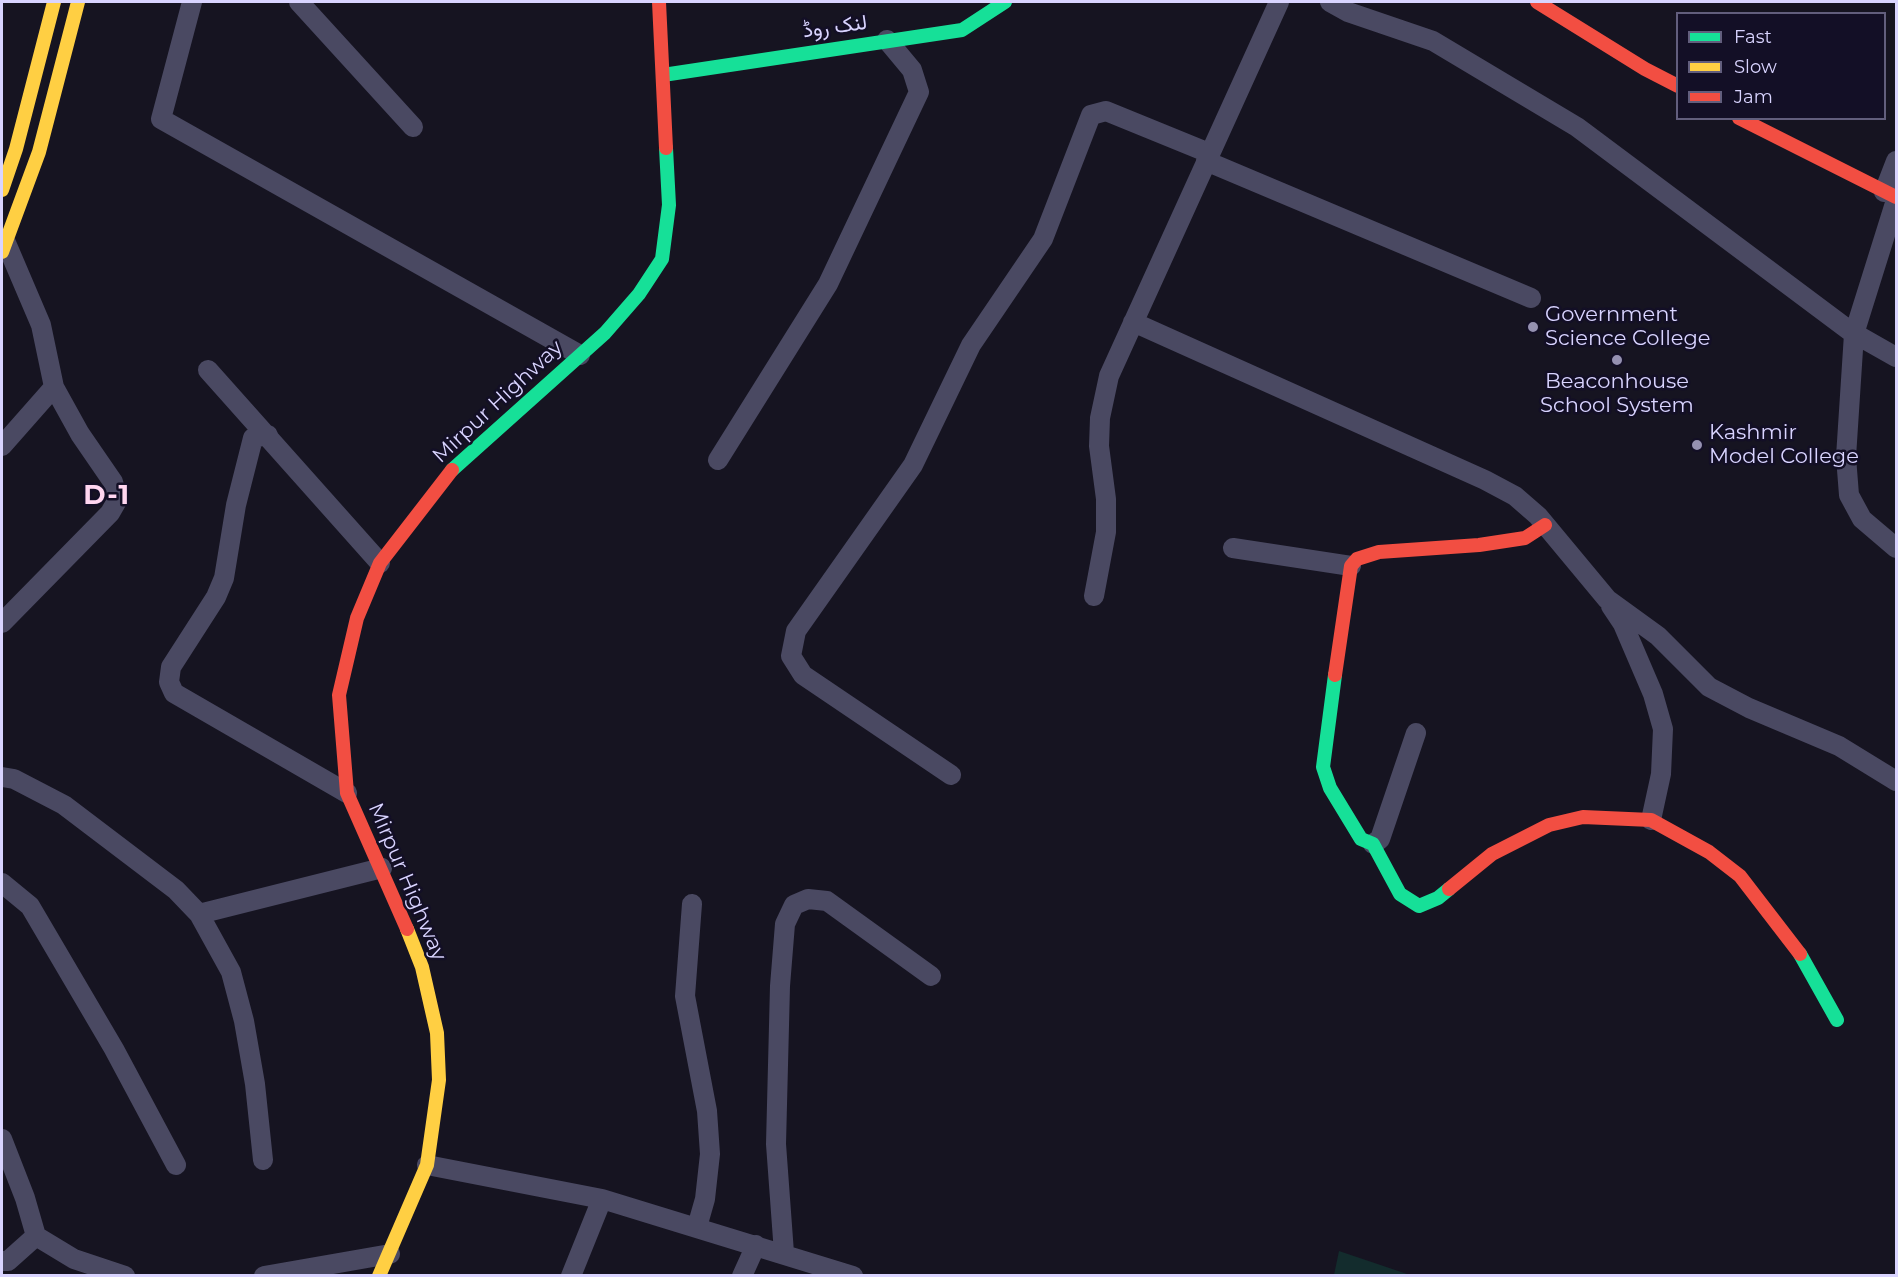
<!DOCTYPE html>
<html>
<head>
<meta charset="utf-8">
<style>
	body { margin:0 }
	#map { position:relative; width:1898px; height:1277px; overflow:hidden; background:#161421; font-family:Montserrat,sans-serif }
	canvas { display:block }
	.frame { position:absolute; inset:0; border:3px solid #d9d4ff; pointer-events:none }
	.legend { position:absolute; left:1676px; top:12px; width:210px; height:108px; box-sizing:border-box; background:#130f26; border:2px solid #625e7d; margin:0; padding:8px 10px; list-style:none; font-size:18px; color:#d9d4ff }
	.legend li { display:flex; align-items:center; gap:12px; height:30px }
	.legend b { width:30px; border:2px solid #625e7d }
</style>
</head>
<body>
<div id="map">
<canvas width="1898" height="1277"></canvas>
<div class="frame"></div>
<ul class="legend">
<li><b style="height:8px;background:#16e098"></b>Fast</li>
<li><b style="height:8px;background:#ffcf43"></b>Slow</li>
<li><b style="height:8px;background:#f24e42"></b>Jam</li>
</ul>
</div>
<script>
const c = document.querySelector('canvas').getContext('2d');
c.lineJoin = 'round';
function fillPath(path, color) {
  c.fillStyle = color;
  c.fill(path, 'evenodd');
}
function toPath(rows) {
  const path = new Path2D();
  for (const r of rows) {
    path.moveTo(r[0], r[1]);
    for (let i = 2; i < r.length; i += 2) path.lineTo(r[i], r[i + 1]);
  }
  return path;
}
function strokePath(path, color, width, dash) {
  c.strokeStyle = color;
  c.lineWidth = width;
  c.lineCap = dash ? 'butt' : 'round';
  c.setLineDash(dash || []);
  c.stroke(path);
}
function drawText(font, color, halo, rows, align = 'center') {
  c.font = font + ' Montserrat,Vazirmatn,sans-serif';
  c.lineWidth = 5;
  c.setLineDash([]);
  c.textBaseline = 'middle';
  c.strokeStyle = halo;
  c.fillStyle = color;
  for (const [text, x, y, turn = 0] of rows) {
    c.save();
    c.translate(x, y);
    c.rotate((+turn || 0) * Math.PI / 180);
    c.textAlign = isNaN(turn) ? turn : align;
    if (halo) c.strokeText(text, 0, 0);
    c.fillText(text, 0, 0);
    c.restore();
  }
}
const green = toPath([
	[1339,1251,1410,1275,1334,1275]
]);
const street = toPath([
	[192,2,161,119,580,355],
	[299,2,413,127],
	[1330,2,1348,12,1433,41,1577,127,1850,331,1896,357],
	[1206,161,1531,298],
	[1884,192,1896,161],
	[1896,200,1854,334,1846,457,1849,495,1862,519,1896,548],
	[1133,322,1485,480,1515,496,1538,516,1607,599,1658,636,1709,687,1749,708,1839,746,1896,781],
	[208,370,380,563],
	[268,435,253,438,236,505,224,578,216,597,171,667,169,682,174,693,347,793],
	[2,446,54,387],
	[718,460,828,284,919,92,912,70,887,40],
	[1233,548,1351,566],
	[1094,596,1106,532,1106,499,1099,446,1100,418,1109,376,1279,2],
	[1611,606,1623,624,1653,694,1663,729,1661,774,1651,820],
	[2,623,110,513,118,499,113,482,80,434,54,387,41,325,6,243],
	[951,775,803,675,791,656,796,631,913,465,971,345,1043,239,1091,115,1106,111,1209,153],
	[2,777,14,779,64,805,176,890,199,914,231,972,244,1021,255,1084,263,1160],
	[1373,844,1380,839,1416,733],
	[2,883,30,906,114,1049,176,1165],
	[692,904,685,996,707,1111,710,1154,705,1199,697,1227],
	[199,914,382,868],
	[2,1139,25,1198,36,1236,74,1259,125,1276],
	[427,1165,602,1199,853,1276],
	[784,1253,776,1144,780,986,785,924,794,905,808,899,827,901,931,976],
	[2,1261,8,1261,36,1236],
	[264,1276,390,1254],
	[571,1276,602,1199],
	[742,1276,756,1245]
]);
const fast = toPath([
	[663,75,962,30,1005,2],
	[452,470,605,333,639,294,662,259,669,205,666,148],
	[1335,675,1323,767,1330,788,1361,839,1373,844,1400,894,1419,906,1438,898,1449,889],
	[1800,954,1837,1020]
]);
const slow = toPath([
	[2,190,16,149,54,2],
	[2,252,39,152,78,2],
	[379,1276,427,1165,439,1080,437,1033,422,967,407,929]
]);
const jam = toPath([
	[659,2,666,148],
	[1537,2,1645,69,1678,86],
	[1739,118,1896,197],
	[1335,675,1351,566,1357,559,1379,552,1479,545,1525,538,1545,525],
	[1449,889,1492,854,1549,825,1583,817,1651,820,1709,852,1740,876,1800,954],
	[407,929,347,793,339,695,357,618,380,563,452,470]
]);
const markers = [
	[1533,327,6,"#9591b1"],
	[1617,360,6,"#9591b1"],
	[1697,445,6,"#9591b1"]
];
const streetNames = [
	["لنک روڈ",835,27,-8],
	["Mirpur Highway",498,402,-43],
	["Mirpur Highway",407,882,67]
];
const poiNames = [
	["Government",1545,315],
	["Science College",1545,339],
	["Beaconhouse",1617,382,"center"],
	["School System",1617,406,"center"],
	["Kashmir",1709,433],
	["Model College",1709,457]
];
const districtNames = [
	["D-1",107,496]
];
fillPath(green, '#132c2d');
strokePath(street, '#4a4962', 20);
strokePath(fast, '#16e098', 14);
strokePath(slow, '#ffcf43', 14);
strokePath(jam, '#f24e42', 14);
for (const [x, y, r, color] of markers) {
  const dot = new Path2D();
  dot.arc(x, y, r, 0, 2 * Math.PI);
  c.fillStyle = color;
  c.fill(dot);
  strokePath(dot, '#130f26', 2);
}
drawText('21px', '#d9d4ff', '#130f26', streetNames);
drawText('21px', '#d9d4ff', '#130f26', poiNames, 'left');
c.letterSpacing = '1.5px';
drawText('bold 27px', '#ffd6f0', '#130f26', districtNames);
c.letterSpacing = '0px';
</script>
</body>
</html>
